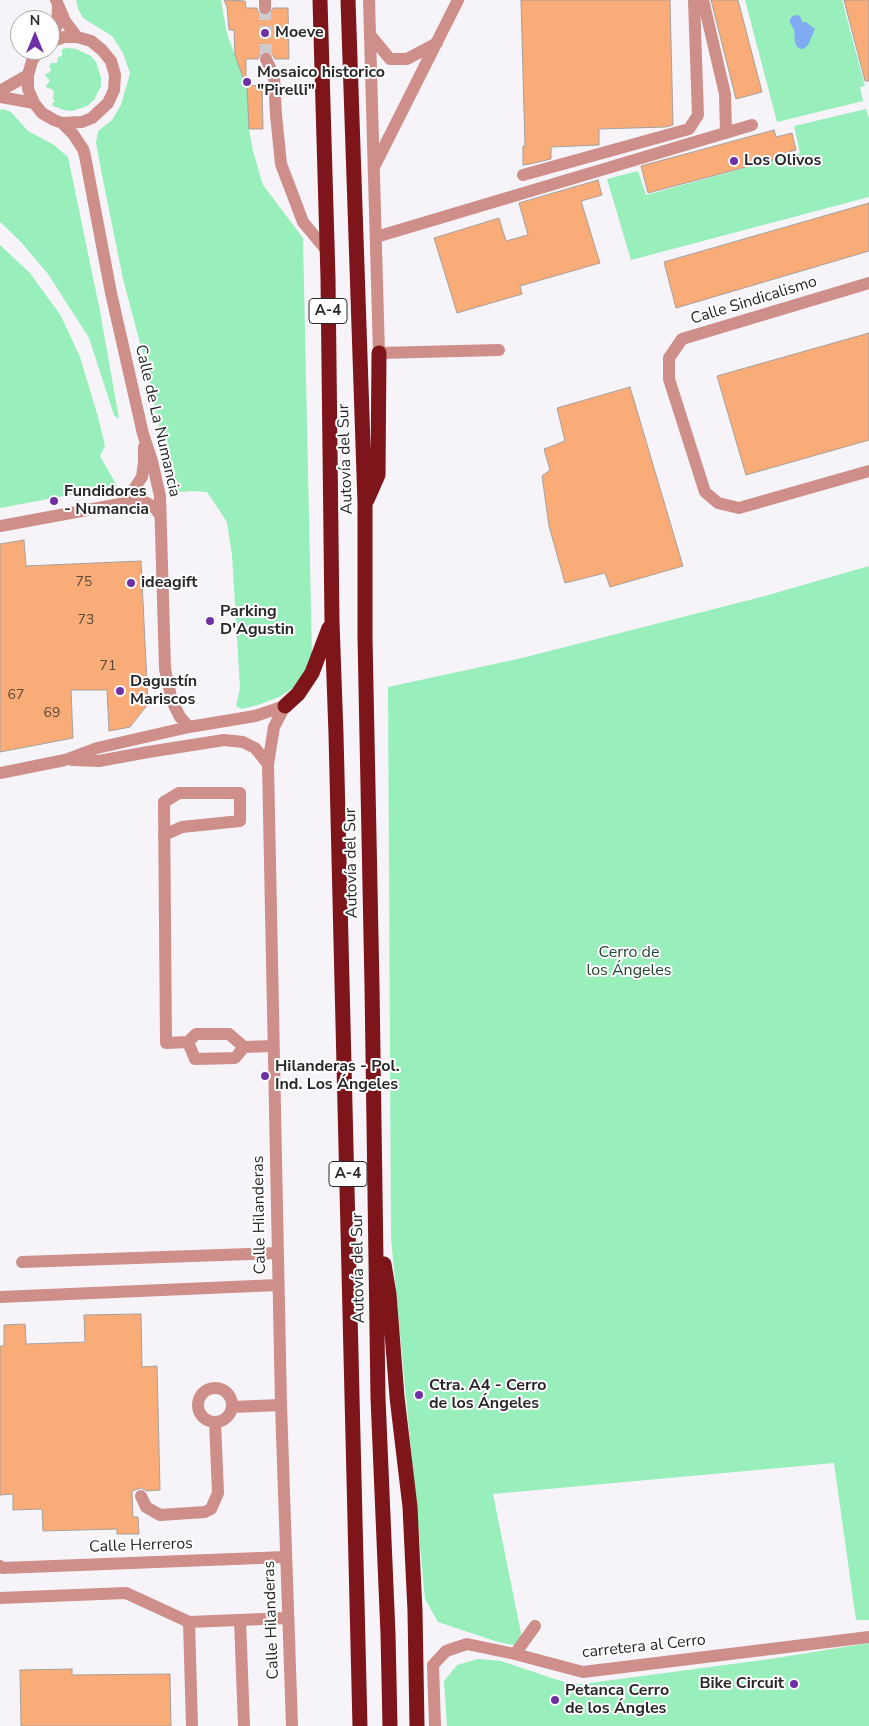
<!DOCTYPE html>
<html>
<head>
<meta charset="utf-8">
<style>
	body { margin:0 }
	#map { position:relative; width:869px; height:1726px; overflow:hidden; background:#f7f4f9; font-family:"Nunito Sans",sans-serif }
	canvas { display:block }
	.north { position:absolute; left:10px; top:10px; width:50px; height:50px; box-sizing:border-box; background:#fff; border:1px solid #a9a9a9; border-radius:50%; rotate:0deg; font-size:14px; font-weight:700; line-height:20px; text-align:center; color:#282729 }
	.north::after { content:''; display:block; margin:auto; width:18px; height:22px; background:#6d30a5; clip-path:polygon(50% 0,100% 100%,50% 72%,0 100%) }
</style>
</head>
<body>
<div id="map">
<canvas width="869" height="1726"></canvas>
<div class="north">N</div>
</div>
<script>
const c = document.querySelector('canvas').getContext('2d');
c.lineJoin = 'round';
function fillPath(path, color) {
  c.fillStyle = color;
  c.fill(path, 'evenodd');
}
function toPath(rows) {
  const path = new Path2D();
  for (const r of rows) {
    if (r.length === 3) {
      path.moveTo(r[0] + r[2], r[1]);
      path.arc(r[0], r[1], r[2], 0, 2 * Math.PI);
      continue;
    }
    path.moveTo(r[0], r[1]);
    for (let i = 2; i < r.length; i += 2) path.lineTo(r[i], r[i + 1]);
  }
  return path;
}
function strokePath(path, color, width, dash) {
  c.strokeStyle = color;
  c.lineWidth = width;
  c.lineCap = dash ? 'butt' : 'round';
  c.setLineDash(dash || []);
  c.stroke(path);
}
function drawText(font, color, halo, rows, align = 'center') {
  c.font = font + ' "Nunito Sans",sans-serif';
  c.lineWidth = 4;
  c.setLineDash([]);
  c.textBaseline = 'middle';
  c.strokeStyle = halo;
  c.fillStyle = color;
  for (const [text, x, y, turn = 0] of rows) {
    c.save();
    c.translate(x, y);
    c.rotate((+turn || 0) * Math.PI / 180);
    c.textAlign = isNaN(turn) ? turn : align;
    if (halo) c.strokeText(text, 0, 0);
    c.fillText(text, 0, 0);
    c.restore();
  }
}
const green = toPath([
	[76,0,221,0,227,34,247,86,249,129,253,151,263,185,303,238,312,657,305,676,293,688,279,697,258,705,242,709,236,706,240,688,232,555,227,522,207,492,192,491,171,493,162,441,146,366,123,279,102,175,96,143,98,131,112,120,121,105,130,73,123,53,112,36,83,18,78,9],
	[745,0,842,0,865,86,860,87,863,101,777,122],
	[68,48,76,49,91,56,96,62,101,78,101,86,94,100,87,106,72,111,64,110,53,106,52,103,55,102,53,98,54,92,52,89,47,88,46,86,50,80,45,76,46,74,50,72,51,70,49,66,51,63,57,63,58,57,62,56,62,49],
	[3,109,11,112,28,131,54,145,68,157,100,311,119,419,114,415,89,338,48,274,21,242,0,222,0,110],
	[866,109,869,118,869,197,631,260,607,179,638,171,646,195,800,153,794,126],
	[0,245,30,273,61,316,80,357,98,417,105,446,100,456,117,486,0,508],
	[869,566,869,1620,856,1620,834,1463,493,1494,521,1633,518,1646,498,1642,438,1622,425,1599,391,1238,388,687,522,658,765,596],
	[869,1643,869,1726,447,1726,444,1681,457,1665,478,1659,501,1661,570,1684,582,1684,770,1659]
]);
const water = toPath([
	[797,15,800,16,802,22,806,22,815,29,808,45,805,48,801,49,797,47,795,42,794,29,790,23,790,19,793,16]
]);
const building = toPath([
	[224,0,245,1,246,8,257,8,258,12,265,16,269,15,273,8,288,8,289,59,275,59,271,53,266,51,260,54,258,59,246,59,246,83,245,83,235,55,234,30,229,30,227,7,224,0],
	[521,0,670,0,673,125,665,127,599,129,599,145,551,147,551,159,530,164,523,165,523,146,525,146,521,0],
	[711,0,738,0,762,92,736,99,711,0],
	[844,0,869,0,869,81,865,81,844,0],
	[262,85,263,129,249,129,247,86,262,85],
	[774,130,776,137,792,133,796,150,779,155,780,158,648,193,641,166,774,130],
	[598,180,602,195,581,201,600,263,520,286,522,294,457,313,434,238,499,218,506,241,528,235,519,203,598,180],
	[869,203,869,251,676,308,664,262,869,203],
	[869,333,869,440,746,475,717,376,869,333],
	[630,387,683,566,610,587,605,573,565,583,549,526,542,476,550,470,544,449,565,441,557,408,630,387],
	[24,540,26,566,141,561,148,704,130,727,109,731,107,690,71,690,73,738,0,752,0,544,24,540],
	[141,1314,142,1367,157,1366,160,1490,147,1491,141,1488,132,1491,133,1517,138,1517,139,1534,117,1534,117,1529,43,1531,42,1509,13,1510,13,1494,0,1495,0,1346,4,1346,4,1325,25,1324,26,1344,85,1342,84,1315,141,1314],
	[72,1669,72,1675,170,1674,171,1726,21,1726,20,1670,72,1669]
]);
const minorTunnel = toPath([
	[265,8,266,59]
]);
const minor = toPath([
	[56,0,65,21,77,37],
	[369,0,379,353,499,350],
	[703,0,725,94,726,133],
	[265,8,265,0],
	[371,36,390,59,407,59,437,43],
	[52,40,57,24,58,8],
	[39,50,32,61,28,75,28,89,34,103,42,113,54,120,62,123,82,122,92,118,108,103,114,90,115,75,111,61,102,50,91,41,77,37,64,37,50,42],
	[266,59,274,76,276,115,281,164,303,222,327,251],
	[0,91,28,75],
	[0,97,34,103],
	[62,123,73,134,83,149,85,156,111,293,143,434,152,461,160,496,165,669,172,701,180,717,189,727],
	[375,165,458,0],
	[523,175,689,129,698,115,694,0],
	[376,237,752,125],
	[869,283,682,339,669,358,669,379,705,492,718,503,739,508,869,471],
	[121,503,130,495,142,477,144,462,144,447],
	[0,526,136,501,145,502,154,507,160,515],
	[285,706,274,727,268,764,281,1405,292,1726],
	[72,760,99,761,148,752,224,740,243,742,255,748,268,764],
	[0,773,65,760,97,748,189,727,255,716,285,706],
	[164,835,182,827,240,821,240,793,179,793,164,802,166,1043,188,1042,196,1034,229,1034,244,1047,272,1046],
	[188,1042,195,1059,235,1058,244,1047],
	[22,1262,278,1253],
	[0,1297,278,1285],
	[215,1405,17],
	[232,1407,281,1405],
	[141,1496,146,1507,160,1515,205,1512,211,1509,218,1493,215,1422],
	[0,1566,3,1568,285,1557],
	[0,1598,126,1593,189,1622,288,1618],
	[240,1620,244,1726],
	[189,1622,192,1726],
	[515,1654,535,1626],
	[435,1726,433,1665,446,1651,467,1644,515,1654,583,1672,869,1637]
]);
const highway = toPath([
	[320,0,328,278,332,622,336,734,360,1726],
	[348,0,365,504,365,637,372,986,378,1398,388,1634,390,1726],
	[367,500,378,475,379,353],
	[285,706,298,694,312,673,329,628],
	[384,1264,389,1294,397,1397,410,1507,415,1611,417,1726]
]);
const markers = [
	[265,33,5,"#6d30a5"],
	[247,82,5,"#6d30a5"],
	[734,161,5,"#6d30a5"],
	[54,501,5,"#6d30a5"],
	[131,583,5,"#6d30a5"],
	[210,621,5,"#6d30a5"],
	[120,691,5,"#6d30a5"],
	[265,1076,5,"#6d30a5"],
	[419,1395,5,"#6d30a5"],
	[794,1684,5,"#6d30a5"],
	[555,1700,5,"#6d30a5"]
];
const numberNames = [
	["75",84,583],
	["73",86,621],
	["71",108,667],
	["67",16,696],
	["69",52,714]
];
const shields = [
	[328,311,38],
	[348,1174,38]
];
const shieldNames = [
	["A-4",328,311],
	["A-4",348,1174]
];
const poiNames = [
	["Moeve",275,33],
	["Mosaico historico",257,73],
	["\"Pirelli\"",257,91],
	["Los Olivos",744,161],
	["Fundidores",64,492],
	["- Numancia",64,510],
	["ideagift",141,583],
	["Parking",220,612],
	["D'Agustin",220,630],
	["Dagustín",130,682],
	["Mariscos",130,700],
	["Hilanderas - Pol.",275,1067],
	["Ind. Los Ángeles",275,1085],
	["Ctra. A4 - Cerro",429,1386],
	["de los Ángeles",429,1404],
	["Bike Circuit",784,1684,"right"],
	["Petanca Cerro",565,1691],
	["de los Ángles",565,1709]
];
const streetNames = [
	["Calle Sindicalismo",754,301,-17],
	["Calle de La Numancia",157,421,77],
	["Autovía del Sur",346,459,-92],
	["Autovía del Sur",352,863,-91],
	["Calle Hilanderas",260,1215,-91],
	["Autovía del Sur",359,1268,-91],
	["Calle Herreros",141,1546,-2],
	["Calle Hilanderas",272,1620,-92],
	["carretera al Cerro",644,1647,-6]
];
const parkNames = [
	["Cerro de",629,953],
	["los Ángeles",629,971]
];
fillPath(green, '#98efbc');
fillPath(water, '#7eabf2');
fillPath(building, '#f9ac77');
strokePath(building, '#a5a09d', 1);
strokePath(minorTunnel, '#cecbcf', 12, [12, 6]);
strokePath(minor, '#ce8e89', 12);
strokePath(highway, '#7e151a', 15);
for (const [x, y, r, color] of markers) {
  const dot = new Path2D();
  dot.arc(x, y, r, 0, 2 * Math.PI);
  c.fillStyle = color;
  c.fill(dot);
  strokePath(dot, '#fff', 2);
}
drawText('14px', '#5c483c', null, numberNames);
for (const [x, y, w] of shields) {
  const box = new Path2D();
  box.roundRect(x - w / 2, y - 12.5, w, 25, 4);
  c.fillStyle = '#fff';
  c.fill(box);
  strokePath(box, '#282729', 1);
}
drawText('bold 15px', '#282729', null, shieldNames);
drawText('bold 16px', '#282729', '#fff', poiNames, 'left');
drawText('16px', '#282729', '#fff', streetNames);
drawText('16px', '#1e452f', '#fff', parkNames);
</script>
</body>
</html>
